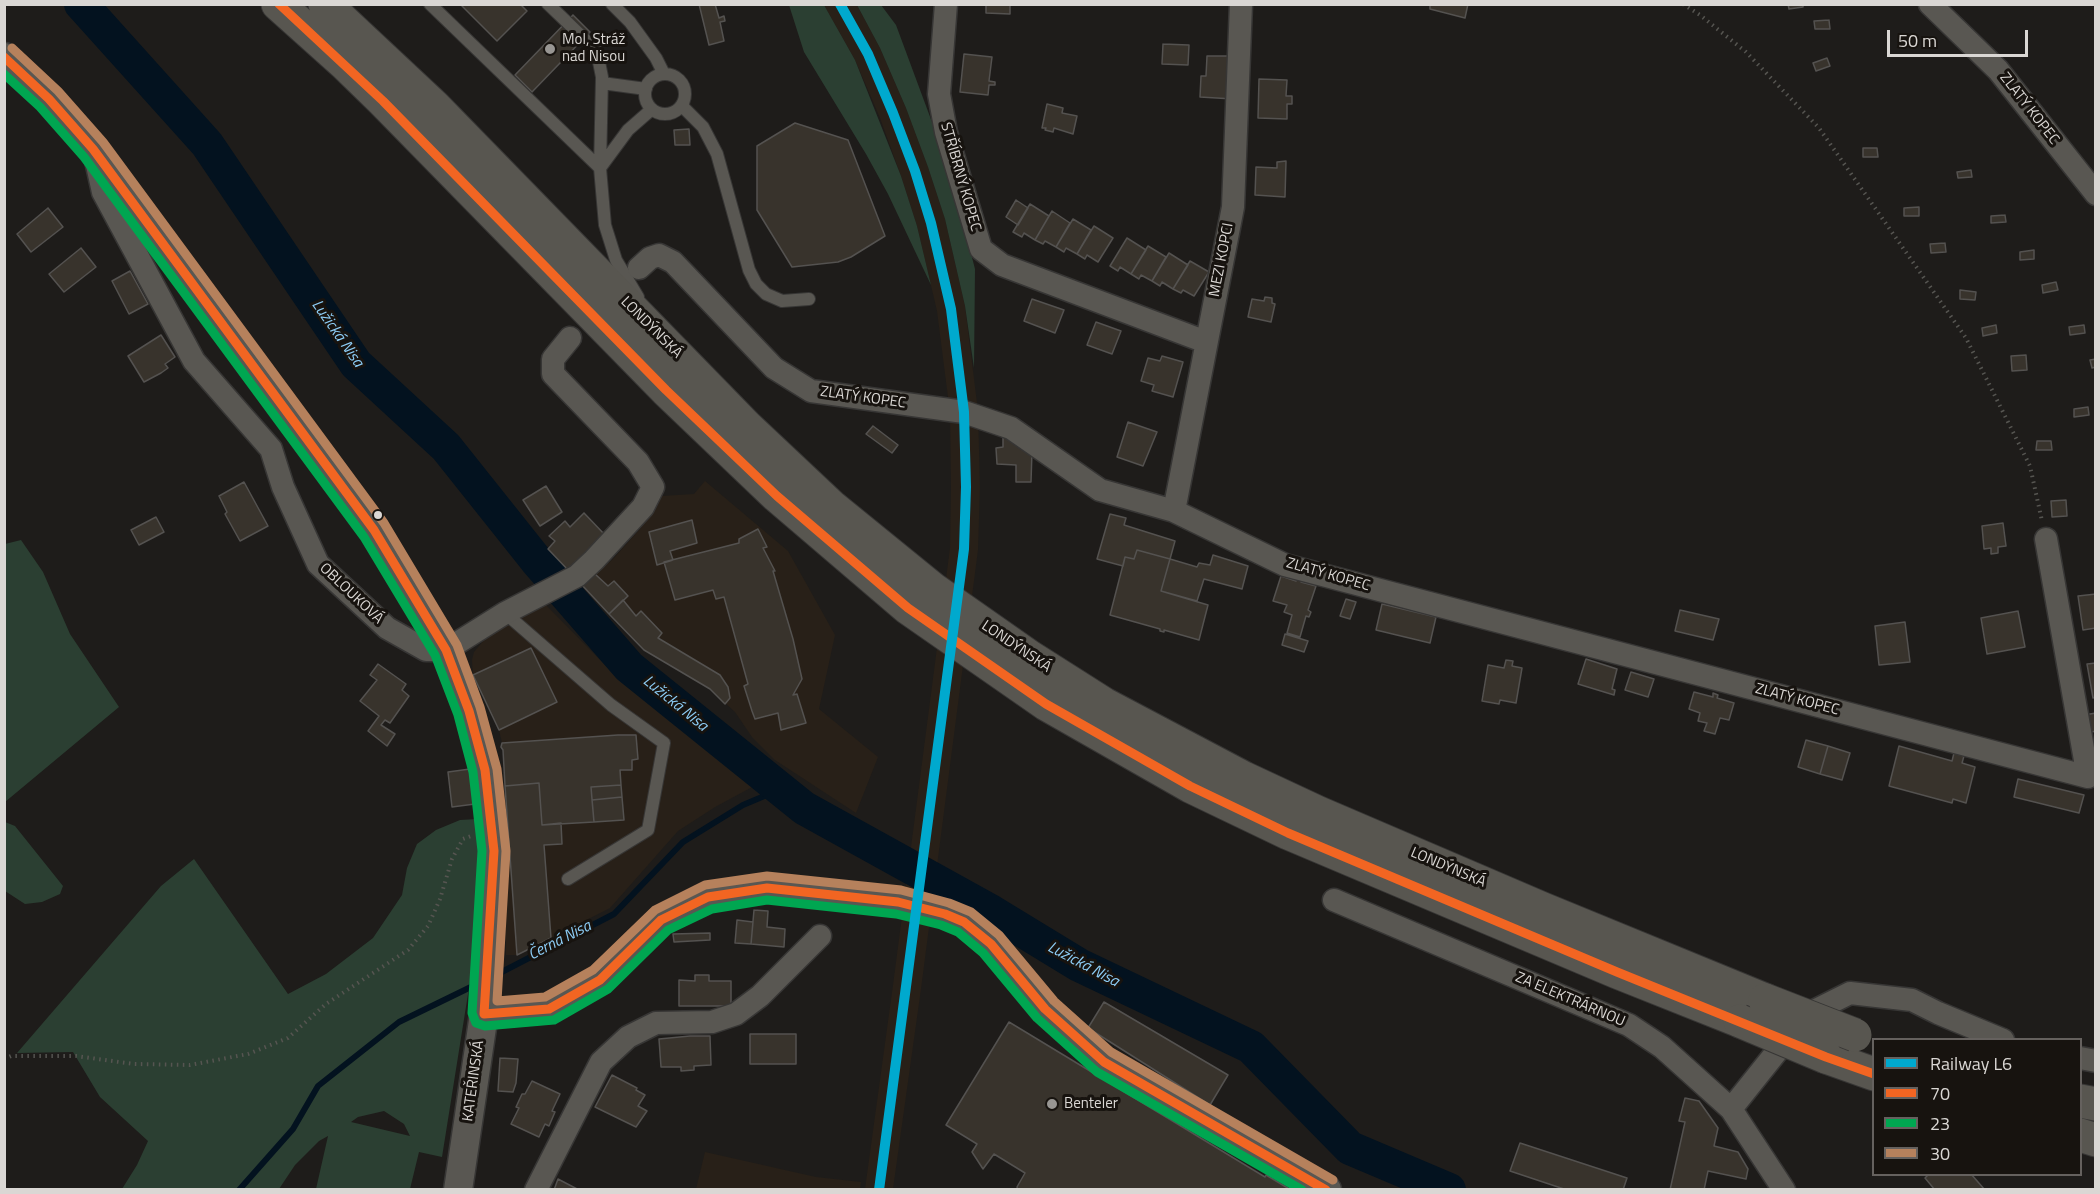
<!DOCTYPE html>
<html>
<head>
<meta charset="utf-8">
<style>
	body { margin:0 }
	#map { position:relative; width:2100px; height:1194px; overflow:hidden; background:#1e1c1a; font-family:"Titillium Web",sans-serif }
	canvas { display:block }
	.frame { position:absolute; inset:0; border:6px solid #dad7d4; pointer-events:none }
	.legend { position:absolute; left:1872px; top:1038px; width:210px; height:138px; box-sizing:border-box; background:#17130f; border:2px solid #65615e; margin:0; padding:8px 10px; list-style:none; font-size:18px; color:#dad7d4 }
	.legend li { display:flex; align-items:center; gap:12px; height:30px }
	.legend b { width:30px; border:2px solid #65615e }
	.scale { position:absolute; left:1887px; top:30px; width:141px; height:27px; box-sizing:border-box; border:3px solid #dad7d4; border-top:0; padding-left:8px; font-size:18px; line-height:21px; white-space:nowrap; color:#dad7d4; -webkit-text-stroke:4px #17130f; paint-order:stroke }
</style>
</head>
<body>
<div id="map">
<canvas width="2100" height="1194"></canvas>
<div class="frame"></div>
<ul class="legend">
<li><b style="height:8px;background:#00a9ce"></b>Railway L6</li>
<li><b style="height:8px;background:#f26522"></b>70</li>
<li><b style="height:8px;background:#00a651"></b>23</li>
<li><b style="height:8px;background:#b6815c"></b>30</li>
</ul>
<div class="scale">50 m</div>
</div>
<script>
const c = document.querySelector('canvas').getContext('2d');
c.lineJoin = 'round';
function fillPath(path, color) {
  c.fillStyle = color;
  c.fill(path, 'evenodd');
}
function toPath(rows) {
  const path = new Path2D();
  for (const r of rows) {
    if (r.length === 3) {
      path.moveTo(r[0] + r[2], r[1]);
      path.arc(r[0], r[1], r[2], 0, 2 * Math.PI);
      continue;
    }
    path.moveTo(r[0], r[1]);
    for (let i = 2; i < r.length; i += 2) path.lineTo(r[i], r[i + 1]);
  }
  return path;
}
function strokePath(path, color, width, dash) {
  c.strokeStyle = color;
  c.lineWidth = width;
  c.lineCap = dash ? 'butt' : 'round';
  c.setLineDash(dash || []);
  c.stroke(path);
}
function drawText(font, color, halo, rows, align = 'center') {
  c.font = font + ' "Titillium Web",sans-serif';
  c.lineWidth = 6;
  c.setLineDash([]);
  c.textBaseline = 'middle';
  c.strokeStyle = halo;
  c.fillStyle = color;
  for (const [text, x, y, turn = 0] of rows) {
    c.save();
    c.translate(x, y);
    c.rotate((+turn || 0) * Math.PI / 180);
    c.textAlign = isNaN(turn) ? turn : align;
    if (halo) c.strokeText(text, 0, 0);
    c.fillText(text, 0, 0);
    c.restore();
  }
}
const built = toPath([
	[824,5,857,5,880,48,906,108,928,167,945,219,965,306,978,411,980,487,978,550,921,989,893,1189,865,1189,893,985,950,548,951,487,950,413,937,311,917,226,901,176,880,118,855,60],
	[705,481,788,551,835,635,819,709,878,757,856,813,775,760,752,737,735,712,710,689,644,650,581,584,612,560,640,529,662,496,694,494],
	[541,600,605,665,686,724,754,786,715,807,678,831,610,908,517,955,506,955,505,786,503,750,501,747,502,743,499,730,473,675,472,660,474,652,490,633],
	[705,1152,816,1177,861,1182,860,1189,696,1189]
]);
const green = toPath([
	[789,5,824,5,855,60,901,176,917,226,931,285,888,194,866,154,804,52],
	[857,5,881,5,896,25,949,168,975,269,974,368,965,306,945,219,928,167,906,108,880,48],
	[21,540,43,572,70,634,119,707,5,802,5,544],
	[478,819,486,854,472,969,442,1157,419,1152,410,1189,316,1189,328,1136,319,1141,295,1165,279,1189,122,1189,137,1165,148,1141,100,1097,73,1052,17,1053,161,886,194,859,288,994,326,974,373,938,402,895,407,868,417,844,436,830,460,820],
	[384,1111,404,1124,410,1136,351,1122,358,1117],
	[5,822,15,826,63,886,60,894,42,902,25,904,5,891]
]);
const stream = toPath([
	[494,976,614,914,683,842,743,805,781,789],
	[239,1190,293,1129,318,1086,399,1022,477,984]
]);
const river = toPath([
	[81,4,207,144,356,364,446,447,536,560,629,667,804,808,992,912,1079,965,1251,1047,1350,1148,1449,1190]
]);
const building = toPath([
	[460,4,520,4,527,11,497,41,460,4],
	[699,4,715,4,719,18,724,16,725,21,720,22,724,41,709,45,699,4],
	[986,4,1010,4,1010,14,986,13,986,4],
	[1430,4,1468,4,1465,18,1430,9,1430,4],
	[1788,4,1803,4,1803,7,1789,9,1788,4],
	[573,15,590,32,532,92,515,75,573,15],
	[1829,20,1830,29,1815,29,1814,21,1829,20],
	[1163,44,1189,45,1188,65,1162,64,1163,44],
	[964,54,992,57,989,81,995,82,995,85,989,85,988,95,960,92,964,54],
	[1207,56,1234,56,1233,99,1200,97,1201,76,1206,76,1207,56],
	[1827,58,1830,66,1816,71,1813,63,1827,58],
	[1259,79,1287,80,1286,96,1292,96,1292,104,1287,104,1287,119,1258,118,1259,79],
	[1047,104,1063,108,1062,113,1077,116,1073,134,1054,128,1053,132,1045,130,1046,128,1042,128,1047,104],
	[795,123,848,140,885,236,851,257,838,262,792,267,757,210,757,146,795,123],
	[689,129,690,145,675,145,674,130,689,129],
	[1863,148,1877,148,1878,157,1863,157,1863,148],
	[1286,161,1285,197,1255,195,1256,167,1277,168,1277,162,1286,161],
	[1971,170,1972,177,1958,178,1957,172,1971,170],
	[1016,200,1028,208,1018,225,1006,217,1016,200],
	[1030,204,1049,216,1035,240,1024,233,1022,237,1013,232,1030,204],
	[1919,207,1919,216,1904,216,1904,208,1919,207],
	[48,208,63,227,31,252,17,234,48,208],
	[1052,211,1070,223,1056,247,1045,241,1043,244,1035,240,1052,211],
	[2005,215,2006,222,1991,223,1991,216,2005,215],
	[1073,219,1091,230,1077,254,1066,248,1064,252,1056,247,1073,219],
	[1094,226,1113,238,1098,262,1087,255,1085,259,1077,254,1094,226],
	[1127,238,1146,250,1131,274,1120,267,1118,271,1110,266,1127,238],
	[1945,243,1946,252,1931,253,1930,244,1945,243],
	[1148,246,1166,257,1152,281,1141,275,1139,279,1131,274,1148,246],
	[81,248,96,267,64,292,49,274,81,248],
	[2034,250,2034,259,2020,260,2020,252,2034,250],
	[1169,253,1188,265,1173,289,1162,282,1160,286,1152,281,1169,253],
	[1190,261,1209,272,1194,296,1183,290,1181,293,1173,289,1190,261],
	[130,271,148,304,129,314,112,281,130,271],
	[2056,282,2058,290,2043,293,2042,285,2056,282],
	[1960,290,1976,292,1975,300,1960,299,1960,290],
	[1265,297,1272,298,1272,303,1275,304,1271,322,1248,317,1252,299,1264,301,1265,297],
	[1032,299,1064,310,1055,333,1024,321,1032,299],
	[1096,322,1121,331,1112,354,1087,345,1096,322],
	[1996,325,1997,333,1983,336,1982,328,1996,325],
	[2084,325,2085,333,2070,335,2069,327,2084,325],
	[161,335,175,357,165,364,168,368,161,373,144,382,128,356,161,335],
	[2026,355,2027,370,2012,371,2011,356,2026,355],
	[1162,356,1183,362,1173,397,1152,391,1154,385,1141,381,1148,358,1160,361,1162,356],
	[2096,359,2096,367,2092,368,2090,360,2096,359],
	[2088,407,2089,415,2074,417,2074,409,2088,407],
	[1128,422,1157,432,1143,466,1117,457,1128,422],
	[873,426,898,445,892,453,866,434,873,426],
	[1003,435,1032,451,1031,482,1016,482,1016,465,997,464,996,448,1003,447,1003,435],
	[2037,441,2051,441,2052,450,2036,450,2037,441],
	[244,482,268,526,240,541,225,514,227,512,219,496,244,482],
	[546,486,562,512,540,526,523,500,546,486],
	[2066,500,2067,516,2052,517,2051,501,2066,500],
	[584,513,606,536,569,571,548,549,555,541,549,536,565,521,570,527,584,513],
	[1110,514,1126,518,1124,525,1175,541,1170,559,1137,550,1134,559,1125,557,1123,566,1097,559,1110,514],
	[156,517,164,532,139,545,131,530,156,517],
	[692,520,697,543,670,551,673,560,657,565,649,532,692,520],
	[2003,523,2006,546,1998,547,1998,553,1991,554,1991,548,1984,549,1982,526,2003,523],
	[758,529,767,547,763,548,775,571,773,571,793,639,802,679,793,695,797,694,806,723,781,730,778,713,755,719,752,711,744,686,748,684,724,597,716,599,713,590,675,600,664,562,739,543,739,539,758,529],
	[1137,550,1170,559,1161,591,1208,605,1199,640,1164,630,1164,632,1160,631,1160,629,1110,615,1125,557,1134,559,1137,550],
	[1213,555,1248,566,1242,589,1204,579,1197,601,1161,591,1170,559,1197,567,1199,563,1210,565,1213,555],
	[595,574,608,586,614,581,628,596,609,614,581,584,595,574],
	[1281,576,1296,581,1297,578,1302,579,1301,582,1316,586,1308,610,1311,612,1309,617,1306,616,1300,637,1287,633,1292,615,1284,612,1287,605,1273,601,1281,576],
	[2096,594,2096,628,2083,630,2078,596,2096,594],
	[1346,599,1356,602,1350,619,1340,616,1346,599],
	[623,600,636,616,641,611,662,633,658,638,720,675,728,687,730,698,725,704,710,689,644,650,609,614,623,600],
	[1382,604,1436,617,1430,643,1376,630,1382,604],
	[1680,610,1719,619,1713,640,1675,631,1680,610],
	[2018,611,2025,647,1987,654,1981,618,2018,611],
	[1905,622,1910,662,1879,665,1875,626,1905,622],
	[1285,634,1308,641,1304,652,1282,645,1285,634],
	[531,648,557,702,499,730,473,675,531,648],
	[1586,659,1617,669,1612,689,1615,690,1614,695,1578,684,1586,659],
	[1506,660,1513,661,1512,666,1522,668,1516,703,1500,700,1499,704,1482,701,1488,665,1504,668,1506,660],
	[2096,663,2096,697,2093,698,2087,664,2096,663],
	[378,664,406,684,402,690,409,696,390,723,385,720,381,725,395,734,387,746,368,731,379,716,360,701,377,680,370,675,378,664],
	[1631,672,1654,679,1648,697,1625,690,1631,672],
	[1694,692,1713,697,1713,693,1718,695,1717,698,1734,703,1729,720,1720,718,1715,734,1704,731,1707,723,1698,721,1700,713,1689,709,1694,692],
	[2096,713,2096,731,2087,733,2084,715,2096,713],
	[618,735,636,735,638,759,632,760,632,770,620,770,621,785,591,787,594,822,542,825,539,783,505,786,503,750,501,747,502,743,618,735],
	[1806,740,1828,746,1820,774,1798,767,1806,740],
	[1828,746,1850,753,1842,780,1820,774,1828,746],
	[1899,746,1952,761,1954,753,1964,756,1962,763,1975,767,1966,803,1953,799,1952,803,1889,786,1899,746],
	[470,769,475,804,452,807,448,772,470,769],
	[2018,779,2084,795,2079,813,2014,797,2018,779],
	[539,783,542,825,561,823,562,844,544,845,551,938,517,955,505,786,539,783],
	[621,785,622,797,592,800,591,787,621,785],
	[622,797,624,820,594,822,592,800,622,797],
	[754,910,768,911,767,927,785,929,784,947,751,944,754,910],
	[737,920,753,922,751,944,735,943,737,920],
	[710,933,710,940,674,942,673,934,710,933],
	[695,975,709,975,709,981,731,981,731,1006,679,1006,679,980,695,981,695,975],
	[1104,1002,1228,1075,1210,1105,1088,1028,1104,1002],
	[1009,1022,1265,1177,1266,1175,1291,1190,1018,1190,1017,1187,1025,1173,994,1154,983,1169,972,1152,977,1144,946,1125,1009,1022],
	[750,1034,796,1034,796,1064,750,1064,750,1034],
	[690,1036,710,1036,711,1065,694,1066,694,1070,681,1071,681,1067,661,1067,659,1039,690,1036],
	[500,1058,518,1059,516,1083,513,1092,498,1091,500,1058],
	[612,1075,637,1088,636,1090,645,1095,638,1106,647,1111,636,1127,595,1107,612,1075],
	[532,1081,560,1094,552,1111,555,1112,549,1126,545,1124,539,1137,511,1124,519,1108,516,1107,522,1094,525,1094,532,1081],
	[1685,1098,1699,1101,1718,1128,1714,1146,1738,1152,1748,1169,1746,1179,1708,1171,1704,1190,1670,1190,1685,1122,1679,1121,1685,1098],
	[1520,1143,1627,1178,1623,1190,1567,1190,1510,1171,1520,1143],
	[1929,1174,1971,1174,1985,1190,1935,1190,1925,1178,1929,1174],
	[558,1179,579,1190,554,1190,558,1179]
]);
const path = toPath([
	[1683,4,1700,15,1746,52,1819,128,1966,338,2030,466,2042,521],
	[4,1059,11,1056,76,1056,134,1064,190,1065,248,1054,288,1038,326,1004,408,950,428,926,440,899,452,859,463,839,471,836]
]);
const service = toPath([
	[430,4,600,168,628,130,652,109],
	[548,4,595,49,598,57,602,77,600,168,605,225,616,260,638,297],
	[612,4,630,22,656,58,664,74],
	[665,94,20],
	[602,83,646,89],
	[682,106,703,127,717,154,749,270,756,284,766,294,782,301,809,299],
	[505,613,611,705,664,743,648,830,568,879]
]);
const minor = toPath([
	[946,4,939,94,946,132,981,249,1002,265,1206,342],
	[1930,4,1998,70,2096,194],
	[95,156,103,192,194,361,271,449,283,487,318,564,387,628,426,650,446,650,505,613,577,576,594,560,643,507,653,487,638,462,553,374,553,359,570,338],
	[639,268,650,258,659,255,673,262,774,368,811,391,964,412,1011,428,1100,490,1174,511,1285,565,2088,777,2046,539],
	[1174,511,1233,207,1241,4],
	[1334,900,1629,1025,1662,1047,1731,1109,1784,1190],
	[2080,1058,2096,1061],
	[1731,1109,1806,1015,1850,993,1912,1000,1938,1013,2003,1040],
	[536,1190,601,1062,628,1037,656,1023,712,1022,736,1014,760,996,820,936]
]);
const tertiary = toPath([
	[4,57,49,99,93,149,374,530,446,650,469,711,485,770,494,851,484,1014,458,1190],
	[484,1014,549,1009,600,980,661,920,708,897,767,888,898,902,945,914,964,922,991,944,1045,1009,1104,1062,1327,1190]
]);
const trunk = toPath([
	[278,4,345,64,383,101,666,390,777,496,908,608,1046,704,1190,786,1288,833,1617,972,1740,1021],
	[325,4,434,106,746,426,831,506,933,589,1030,657,1104,704,1244,778,1319,813,1543,909,1765,1000],
	[1826,1057,1874,1074],
	[2080,1101,2096,1104],
	[2080,1135,2096,1140]
]);
const trunkBridge = toPath([
	[1765,1000,1855,1035],
	[1740,1021,1826,1057]
]);
const bus1 = toPath([
	[279,4,383,101,666,390,777,496,908,608,1046,704,1190,786,1288,833,1617,972,1826,1057,1874,1074],
	[4,57,49,99,93,149,374,530,446,650,469,711,485,770,494,851,484,1014],
	[484,1014,549,1009,600,980,661,920,708,897,767,888,898,902,945,914,964,922,991,944,1045,1009,1104,1062,1326,1190]
]);
const bus2 = toPath([
	[4,74,40,107,84,157,364,537,435,655,458,715,473,772,482,851,472,1013,476,1023,485,1026,554,1020,608,989,668,930,712,909,767,900,896,914,941,925,958,932,983,953,1037,1018,1097,1072,1302,1190]
]);
const bus3 = toPath([
	[12,48,58,91,103,142,384,523,457,645,480,707,497,769,506,851,497,1001,545,997,593,970,655,910,705,885,767,876,901,890,949,903,971,912,999,935,1054,1001,1111,1052,1333,1180]
]);
const rail1 = toPath([
	[840,4,868,54,893,113,915,171,931,223,951,309,964,412,966,487,964,549,879,1190]
]);
const markers = [
	[550,49,6,"#989693"],
	[378,515,5,"#dad7d4"],
	[1052,1104,6,"#989693"]
];
const poiNames = [
	["Mol, Stráž",562,40],
	["nad Nisou",562,57],
	["Benteler",1064,1104]
];
const streetNames = [
	["ZLATÝ KOPEC",2029,109,52],
	["STŘÍBRNÝ KOPEC",960,177,74],
	["MEZI KOPCI",1222,260,-79],
	["LONDÝNSKÁ",651,328,45],
	["ZLATÝ KOPEC",863,398,8],
	["ZLATÝ KOPEC",1328,575,16],
	["OBLOUKOVÁ",351,594,43],
	["LONDÝNSKÁ",1016,647,34],
	["ZLATÝ KOPEC",1797,700,15],
	["LONDÝNSKÁ",1448,868,23],
	["ZA ELEKTRÁRNOU",1570,1000,23],
	["KATEŘINSKÁ",474,1081,-82]
];
const waterNames = [
	["Lužická Nisa",337,334,55],
	["Lužická Nisa",675,704,39],
	["Černá Nisa",560,941,-27],
	["Lužická Nisa",1083,965,28]
];
fillPath(built, '#282018');
fillPath(green, '#2b3f32');
strokePath(stream, '#03121f', 6);
strokePath(river, '#03121f', 34);
fillPath(building, '#38332c');
strokePath(building, '#545250', 1.5);
strokePath(service, '#373635', 14);
strokePath(minor, '#373635', 25);
strokePath(tertiary, '#373635', 31);
strokePath(trunk, '#373635', 35);
strokePath(path, '#565551', 4, [1.5, 4.5]);
strokePath(service, '#595752', 12);
strokePath(minor, '#595752', 22);
strokePath(tertiary, '#595752', 28);
strokePath(trunk, '#585650', 33);
strokePath(trunkBridge, '#373635', 35, []);
strokePath(trunkBridge, '#585650', 33);
strokePath(bus1, '#f26522', 9);
strokePath(bus2, '#00a651', 9);
strokePath(bus3, '#b6815c', 9);
strokePath(rail1, '#00a9ce', 10);
for (const [x, y, r, color] of markers) {
  const dot = new Path2D();
  dot.arc(x, y, r, 0, 2 * Math.PI);
  c.fillStyle = color;
  c.fill(dot);
  strokePath(dot, '#17130f', 2);
}
drawText('15px', '#dad7d4', '#17130f', poiNames, 'left');
drawText('15px', '#dad7d4', '#17130f', streetNames);
drawText('italic 16px', '#8dcdf6', '#17130f', waterNames);
</script>
</body>
</html>
